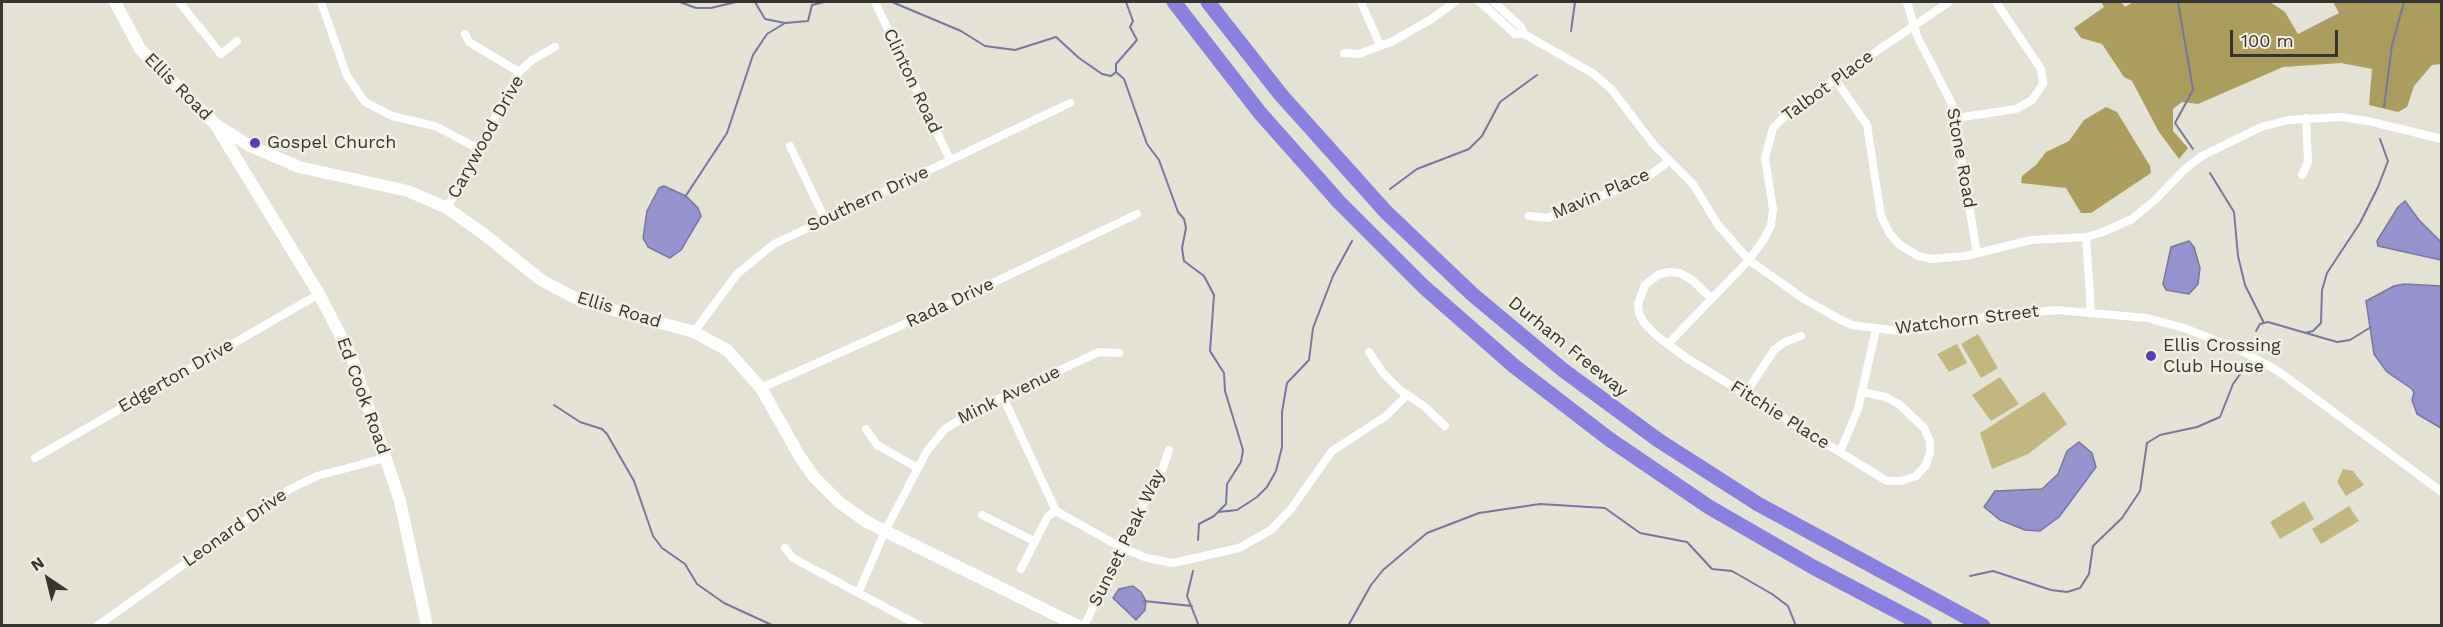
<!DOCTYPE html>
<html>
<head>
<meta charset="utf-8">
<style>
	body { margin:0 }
	#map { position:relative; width:2443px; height:627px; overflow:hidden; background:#e4e2d5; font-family:"Work Sans",sans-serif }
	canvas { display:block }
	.frame { position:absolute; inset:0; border:3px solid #353430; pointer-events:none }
	.north { position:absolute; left:18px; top:549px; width:60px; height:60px; -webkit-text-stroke:4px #f2efe3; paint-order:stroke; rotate:325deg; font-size:16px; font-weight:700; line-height:24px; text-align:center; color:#353430 }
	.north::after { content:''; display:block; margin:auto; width:21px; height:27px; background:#353430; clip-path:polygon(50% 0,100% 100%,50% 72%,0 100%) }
	.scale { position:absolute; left:2230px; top:30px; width:108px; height:27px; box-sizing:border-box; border:3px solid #353430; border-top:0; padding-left:8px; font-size:18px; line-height:21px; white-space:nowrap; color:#353430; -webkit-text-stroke:4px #f2efe3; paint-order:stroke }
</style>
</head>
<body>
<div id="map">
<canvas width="2443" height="627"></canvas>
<div class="frame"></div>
<div class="north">N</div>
<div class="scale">100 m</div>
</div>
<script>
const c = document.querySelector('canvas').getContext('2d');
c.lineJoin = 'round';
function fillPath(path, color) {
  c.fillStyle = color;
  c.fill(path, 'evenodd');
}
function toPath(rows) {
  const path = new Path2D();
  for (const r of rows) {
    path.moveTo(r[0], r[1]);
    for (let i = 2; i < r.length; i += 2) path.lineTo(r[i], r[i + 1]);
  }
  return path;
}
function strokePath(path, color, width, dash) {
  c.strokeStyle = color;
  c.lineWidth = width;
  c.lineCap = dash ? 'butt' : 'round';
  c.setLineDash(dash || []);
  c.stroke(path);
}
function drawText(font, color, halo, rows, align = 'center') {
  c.font = font + ' "Work Sans",sans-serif';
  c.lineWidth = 5;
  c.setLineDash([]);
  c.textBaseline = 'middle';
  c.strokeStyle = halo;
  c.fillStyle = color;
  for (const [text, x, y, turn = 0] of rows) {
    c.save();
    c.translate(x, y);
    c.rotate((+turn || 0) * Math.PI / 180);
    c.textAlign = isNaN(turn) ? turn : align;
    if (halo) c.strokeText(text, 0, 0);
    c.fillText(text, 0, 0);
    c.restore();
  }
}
const green = toPath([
	[1978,334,1998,368,1981,378,1961,344],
	[1957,344,1967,363,1949,372,1937,354],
	[2000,377,2019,404,1991,421,1972,395],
	[2044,392,2067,424,2028,454,1992,469,1980,433],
	[2343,469,2353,471,2364,485,2346,496,2337,482],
	[2304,501,2314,519,2280,539,2270,522],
	[2349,506,2359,521,2321,544,2312,529]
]);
const forest = toPath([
	[2101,2,2121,2,2125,7,2133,2,2270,2,2285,12,2298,34,2339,13,2333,2,2441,2,2441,64,2432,65,2414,86,2407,107,2398,112,2369,105,2372,69,2341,63,2283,67,2198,104,2182,102,2173,109,2173,131,2188,148,2179,159,2159,132,2132,81,2124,77,2102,44,2081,38,2074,28,2104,7],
	[2106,107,2117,112,2150,166,2151,173,2091,213,2081,213,2066,188,2021,183,2022,176,2036,165,2046,152,2069,141,2084,120]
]);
const water = toPath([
	[664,186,686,196,698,208,701,216,681,250,670,258,648,247,643,238,647,211,659,188,664,186],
	[2405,201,2419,220,2441,242,2441,260,2378,246,2377,241,2398,207,2405,201],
	[2189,241,2194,247,2200,268,2198,284,2189,294,2166,290,2163,284,2171,247,2189,241],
	[2404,284,2441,286,2441,428,2417,414,2412,400,2414,393,2412,389,2387,372,2374,354,2366,301,2394,286,2404,284],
	[2079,442,2092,453,2096,467,2059,517,2040,531,2025,530,2000,520,1984,507,1995,491,2042,489,2058,474,2067,451,2079,442],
	[1133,586,1141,592,1146,601,1145,610,1136,620,1113,598,1119,589,1133,586]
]);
const stream = toPath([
	[680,2,696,8,711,8,736,2],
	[755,2,765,19,785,23,808,21,812,5,824,2],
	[892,2,961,31,985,46,1015,50,1056,37,1079,58,1102,74,1111,76,1116,72],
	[2178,2,2193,90,2175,123,2193,149],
	[1571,31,1575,2],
	[1116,72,1124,79,1147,144,1159,160,1178,212,1184,219,1186,228,1182,248,1184,261,1204,276,1214,295,1210,351,1224,373,1225,391,1243,450,1241,462,1227,484,1226,504,1214,516,1199,524,1198,540],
	[1116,72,1116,64,1137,40,1130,27,1133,21,1126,2],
	[2384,107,2392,45,2404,2],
	[2210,173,2234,212,2238,256,2245,285,2264,323],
	[1390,189,1417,169,1469,149,1482,136,1500,102,1537,75],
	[685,197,727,133,753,55,767,34,785,23],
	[2256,331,2260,324,2268,322,2337,342,2350,340,2371,327],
	[2305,333,2313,331,2321,323,2322,290,2327,273,2360,223,2378,187,2388,161,2380,139],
	[554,405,580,422,602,429,607,434,634,481,653,536,662,548,685,564,697,584,724,603,774,626],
	[1219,512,1237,510,1257,497,1267,487,1276,471,1282,447,1282,412,1287,383,1309,360,1313,328,1333,276,1352,241],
	[1193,571,1187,596,1199,626],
	[1970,576,1993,571,2051,590,2067,592,2080,588,2089,574,2093,546,2122,518,2140,491,2147,443,2160,435,2197,427,2220,417,2233,384,2243,370],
	[1144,601,1192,606],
	[1348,626,1371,585,1383,570,1427,533,1479,513,1540,504,1605,508,1640,533,1687,542,1712,569,1732,571,1772,594,1788,606,1796,626]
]);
const street = toPath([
	[179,2,221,54,237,41],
	[321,2,347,76,365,102,392,116,435,126,479,149],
	[875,2,950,160],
	[1361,2,1380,45],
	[1480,2,1515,34,1524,34,1594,74,1612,90,1654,145,1693,184,1718,225,1749,260,1804,299,1839,319,1852,325,1899,331,1925,329,1990,316,2057,310,2147,318,2184,328,2240,350,2278,371,2442,492],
	[1494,2,1521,27,1524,34],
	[1907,2,1917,36,1952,104,1977,253],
	[465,34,469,42,519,72],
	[1344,53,1359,54,1391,42,1430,20,1455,2],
	[1835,79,1867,125,1881,216,1890,234,1900,245,1918,256,1932,259,1966,256,2031,240,2086,237,2103,232,2132,219,2154,201,2186,168,2202,156,2261,127,2288,120,2341,117,2368,121,2442,139],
	[1956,118,2016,109,2032,100,2043,84,2041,69,1996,2],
	[790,146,825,219],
	[2302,175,2308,162,2306,118],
	[447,208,519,72,532,60,555,47],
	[1529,216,1548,218,1646,178,1669,161],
	[2086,237,2091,312],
	[1711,298,1692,280,1680,273,1669,272,1659,274,1645,285,1638,304,1639,313,1644,323,1657,336,1685,357,1887,481,1901,481,1916,476,1926,465,1930,452,1930,441,1924,428,1900,405,1886,397,1862,392],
	[694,332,737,274,774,244,1070,103],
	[1668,344,1749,260,1764,239,1771,225,1773,209,1765,158,1773,128,1793,108,1949,2],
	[1369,352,1383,373,1399,389,1425,407,1445,426],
	[761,388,936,310,1137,214],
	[1746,393,1774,350,1785,342,1801,336],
	[1003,397,1056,511,1122,548,1147,558,1173,563,1239,548,1271,530,1291,509,1332,451,1386,416,1406,396],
	[866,429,877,445,918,468],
	[1840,452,1858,409,1876,329],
	[35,458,319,294],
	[982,515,1034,541],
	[785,548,793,558,920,626],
	[1021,569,1048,516,1056,511],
	[859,591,885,531,927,451,945,429,979,408,1099,352,1119,353],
	[97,626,290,489,317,476,385,458],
	[1084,626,1153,484,1162,471,1169,450]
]);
const secondary = toPath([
	[115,2,140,49,215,124,250,146,299,167,408,191,447,208,485,235,541,280,581,301,694,332,727,350,761,388,800,457,814,477,840,503,867,522,1078,626],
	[217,127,319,294,352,358,400,501,427,626]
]);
const highway = toPath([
	[1174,2,1260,113,1339,202,1424,287,1514,366,1609,439,1709,507,1813,567,1925,626],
	[1208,2,1281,95,1386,212,1472,294,1563,370,1658,440,1758,504,1983,626]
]);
const markers = [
	[255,143,6,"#583eb6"],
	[2151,356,6,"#583eb6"]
];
const streetNames = [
	["Clinton Road",912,81,65],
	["Talbot Place",1828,86,-36],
	["Ellis Road",178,87,45],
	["Carywood Drive",486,137,-61],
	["Stone Road",1961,158,80],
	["Mavin Place",1601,194,-23],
	["Southern Drive",868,199,-25],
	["Rada Drive",950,303,-25],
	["Ellis Road",619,310,17],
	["Watchorn Street",1967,320,-7],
	["Durham Freeway",1568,347,39],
	["Edgerton Drive",176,376,-30],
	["Mink Avenue",1009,395,-26],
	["Ed Cook Road",363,396,70],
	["Fitchie Place",1780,415,32],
	["Leonard Drive",235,528,-35],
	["Sunset Peak Way",1127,538,-64]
];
const poiNames = [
	["Gospel Church",267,143],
	["Ellis Crossing",2163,346],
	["Club House",2163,367]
];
fillPath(green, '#c2b681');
fillPath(forest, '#ab9d5d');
fillPath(water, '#9692cd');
strokePath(water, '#79769e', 1.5);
strokePath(stream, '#79769e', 2);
strokePath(street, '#fff', 8);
strokePath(secondary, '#fff', 12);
strokePath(highway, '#8b7fe0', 15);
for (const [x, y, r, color] of markers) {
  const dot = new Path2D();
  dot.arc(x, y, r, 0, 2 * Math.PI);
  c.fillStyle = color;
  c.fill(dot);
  strokePath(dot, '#f2efe3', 2);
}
drawText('18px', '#353430', '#f2efe3', streetNames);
drawText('18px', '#353430', '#f2efe3', poiNames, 'left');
</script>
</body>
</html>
